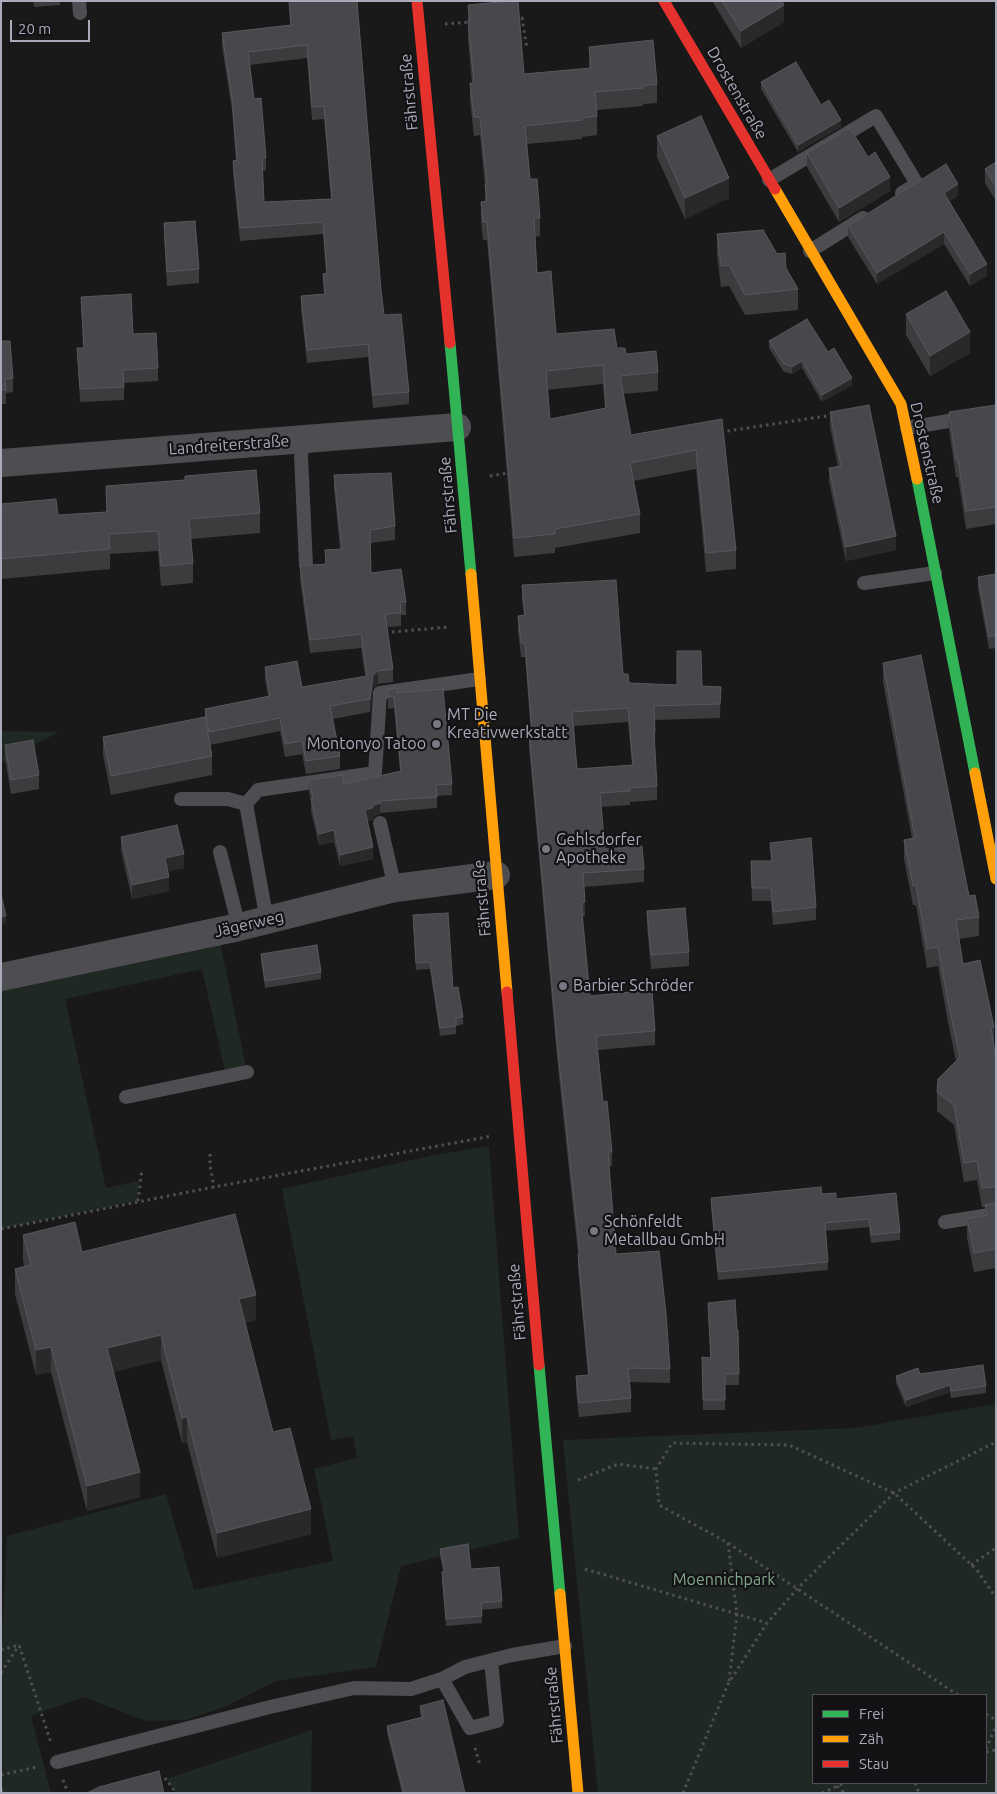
<!DOCTYPE html>
<html>
<head>
<meta charset="utf-8">
<style>
	body { margin:0 }
	#map { position:relative; width:997px; height:1794px; overflow:hidden; background:#191919; font-family:Ubuntu,sans-serif }
	canvas { display:block }
	.frame { position:absolute; inset:0; border:2px solid #a9abba; pointer-events:none }
	.legend { position:absolute; left:812px; top:1694px; width:175px; height:90px; box-sizing:border-box; background:#131315; border:1px solid #4f5057; margin:0; padding:6px 9px; list-style:none; font-size:15px; color:#a9abba }
	.legend li { display:flex; align-items:center; gap:10px; height:25px }
	.legend b { width:25px; border:1px solid #4f5057 }
	.scale { position:absolute; left:10px; top:20px; width:80px; height:22px; box-sizing:border-box; border:2px solid #a9abba; border-top:0; padding-left:6px; font-size:15px; line-height:18px; white-space:nowrap; color:#a9abba; -webkit-text-stroke:4px #131315; paint-order:stroke }
</style>
</head>
<body>
<div id="map">
<canvas width="997" height="1794"></canvas>
<div class="frame"></div>
<ul class="legend">
<li><b style="height:6px;background:#30b455"></b>Frei</li>
<li><b style="height:6px;background:#ff9f0a"></b>Zäh</li>
<li><b style="height:6px;background:#e5322d"></b>Stau</li>
</ul>
<div class="scale">20 m</div>
</div>
<script>
const c = document.querySelector('canvas').getContext('2d');
c.lineJoin = 'round';
function fillPath(path, color) {
  c.fillStyle = color;
  c.fill(path, 'evenodd');
}
function toPath(rows) {
  const path = new Path2D();
  for (const r of rows) {
    path.moveTo(r[0], r[1]);
    for (let i = 2; i < r.length; i += 2) path.lineTo(r[i], r[i + 1]);
  }
  return path;
}
function strokePath(path, color, width, dash) {
  c.strokeStyle = color;
  c.lineWidth = width;
  c.lineCap = dash ? 'butt' : 'round';
  c.setLineDash(dash || []);
  c.stroke(path);
}
function drawText(font, color, halo, rows, align = 'center') {
  c.font = font + ' Ubuntu,sans-serif';
  c.lineWidth = 4.5;
  c.setLineDash([]);
  c.textBaseline = 'middle';
  c.strokeStyle = halo;
  c.fillStyle = color;
  for (const [text, x, y, turn = 0] of rows) {
    c.save();
    c.translate(x, y);
    c.rotate((+turn || 0) * Math.PI / 180);
    c.textAlign = isNaN(turn) ? turn : align;
    if (halo) c.strokeText(text, 0, 0);
    c.fillText(text, 0, 0);
    c.restore();
  }
}
const green = toPath([
	[1,731,59,732,1,763],
	[218,932,247,1072,226,1076,202,969,65,999,106,1188,139,1181,138,1201,1,1229,1,977],
	[489,1146,519,1538,401,1566,376,1667,276,1681,227,1706,185,1720,146,1721,84,1697,31,1716,51,1793,1,1793,1,1659,7,1536,166,1494,194,1590,333,1561,314,1469,357,1458,353,1436,331,1440,282,1189,435,1155],
	[996,1404,996,1793,598,1793,563,1440,855,1428],
	[986,1695,986,1783,813,1783,813,1695],
	[312,1730,311,1793,176,1793,166,1779]
]);
const path = toPath([
	[515,19,522,18,527,49],
	[445,24,471,22],
	[721,432,833,415],
	[490,476,508,473],
	[392,632,449,627],
	[210,1154,210,1166,214,1187],
	[138,1201,142,1169],
	[1,1229,214,1187,492,1136],
	[578,1480,618,1464,656,1469],
	[728,1543,737,1614,729,1681],
	[971,1565,996,1548],
	[585,1569,767,1623],
	[1,1650,19,1645,51,1743],
	[1,1673,19,1645],
	[958,1695,728,1543,659,1505,656,1469,672,1443,789,1445,894,1493,977,1570,996,1598],
	[986,1714,996,1720],
	[475,1748,480,1765],
	[986,1749,996,1726],
	[986,1752,996,1750],
	[1,1775,37,1767],
	[63,1780,68,1793],
	[158,1781,166,1779,176,1793],
	[915,1783,919,1793],
	[837,1786,844,1793],
	[683,1793,728,1684,767,1623,798,1588,894,1493,996,1442],
	[822,1793,844,1783]
]);
const lane = toPath([
	[79,1,80,13],
	[769,180,876,116,917,184,902,193],
	[810,251,863,218],
	[907,428,996,413],
	[303,440,301,456,306,565],
	[864,583,935,573],
	[181,799,228,799,246,804],
	[380,823,395,888],
	[220,852,239,927],
	[267,921,246,804,258,790,375,773,380,693,479,679],
	[126,1097,247,1072],
	[945,1222,996,1214],
	[442,1679,470,1728,497,1721,491,1661],
	[57,1762,270,1707,354,1688,411,1689,442,1679,465,1667,512,1655,565,1646]
]);
const street = toPath([
	[1,463,457,427],
	[1,977,239,927,395,888,496,875]
]);
const fast = toPath([
	[450,343,471,574],
	[917,479,975,773],
	[539,1365,560,1594]
]);
const slow = toPath([
	[775,189,901,404,917,479],
	[471,574,507,992],
	[975,773,996,879],
	[560,1594,578,1793]
]);
const jam = toPath([
	[417,1,450,343],
	[664,1,775,189],
	[507,992,539,1365]
]);
const wall = toPath([
	[33,1,60,1,60,5,34,7],
	[289,1,357,1,381,290,384,315,409,392,409,404,373,408,368,357,307,363,301,309,301,296,324,294,323,274,326,273,323,234,240,241,233,173,233,161,236,160,232,110,222,46,222,33,290,25],
	[307,58,312,120,324,119,331,199,264,202,262,171,266,170,266,158,254,99,250,65],
	[712,1,782,1,784,22,741,48],
	[468,5,524,74,589,69,589,47,657,84,657,103,643,104,643,106,597,110,597,135,582,137,582,139,527,144,530,179,540,218,540,236,535,237,537,273,556,334,617,348,658,372,658,391,623,394,631,435,722,419,736,550,736,569,706,572,696,469,633,481,640,514,640,533,555,548,555,553,514,557,487,240,483,240,481,221,481,202,485,201,485,185,480,135,474,136,470,102,470,83,472,83,468,39],
	[603,384,605,409,550,419,547,390],
	[761,82,841,127,798,152,761,89],
	[657,136,729,198,685,219,657,157],
	[807,153,890,191,839,222,807,167],
	[996,162,996,201,985,183,985,169],
	[958,196,949,201,987,276,970,286,944,244,877,284,848,237,848,226],
	[164,223,199,269,199,283,167,286,164,237],
	[717,234,798,289,798,310,745,315,729,286,721,287,717,255],
	[81,297,133,334,158,368,158,381,124,383,124,400,80,402,77,348,83,348],
	[906,314,970,353,930,376,906,335],
	[1,341,13,378,13,392,6,393,6,404,1,404],
	[769,341,852,385,822,402,802,368,792,374,783,371,769,348],
	[996,405,996,524,966,529,958,477,956,477,949,430,949,412],
	[830,412,896,550,846,561,829,482,829,468,838,467,830,427],
	[334,475,395,526,395,540,370,543,371,573,406,602,406,615,401,615,401,626,387,627,393,669,393,682,378,684,373,688,370,712,333,719,340,756,340,769,306,774,302,754,285,757,280,731,210,745,212,756,212,775,111,795,103,755,103,737,205,718,205,709,268,696,265,680,265,667,302,687,365,676,361,648,310,653,300,579,300,566,326,564,325,550,340,549,334,488],
	[106,486,260,513,260,533,191,539,193,563,193,583,161,586,158,551,110,554,110,569,1,579,1,504,58,515,106,512],
	[996,574,996,648,989,649,978,589,978,577],
	[522,585,623,674,629,683,721,687,720,718,655,720,655,746,654,746,657,786,657,800,630,802,630,805,601,807,605,849,644,869,644,882,584,887,585,916,582,916,590,996,655,1031,655,1045,598,1050,603,1102,612,1152,612,1166,609,1166,616,1254,670,1369,670,1383,629,1382,631,1398,631,1412,579,1417,576,1390,576,1376,588,1375,578,1268,578,1254,558,1067,529,747,529,733,531,733,525,657,521,657,518,630,518,616,524,615,522,599],
	[628,722,632,765,577,769,574,726],
	[883,663,969,896,979,917,979,936,959,939,963,964,994,1027,994,1047,996,1059,996,1268,974,1272,967,1238,967,1219,985,1215,985,1207,982,1207,977,1180,964,1182,954,1125,937,1111,937,1092,956,1061,948,1022,938,966,927,968,916,905,913,905,904,859,904,840,912,838,883,682],
	[397,693,452,784,452,795,437,796,437,808,380,813,380,814,374,816,372,820,367,821,373,859,340,866,334,842,319,845,311,811,311,801,309,791,309,780,344,784,400,771,394,708,388,709,388,697],
	[5,745,39,775,39,789,11,794,5,759],
	[121,837,184,868,168,871,169,891,132,899,121,851],
	[770,843,816,907,816,920,773,925,771,901,752,901,751,861,771,861],
	[647,911,689,952,689,966,651,969,647,925],
	[413,915,453,988,463,1017,463,1024,456,1026,456,1034,440,1036,430,969,416,970],
	[261,954,321,972,321,979,265,988,261,961],
	[822,1194,836,1199,900,1232,900,1240,871,1243,869,1227,825,1231,828,1270,718,1280,711,1206,711,1198],
	[23,1235,82,1252,256,1320,245,1323,273,1432,311,1534,217,1558,187,1442,182,1443,161,1360,114,1372,140,1497,87,1511,51,1372,36,1375,15,1294,15,1269,24,1266,23,1260],
	[708,1303,739,1374,739,1385,725,1385,725,1410,703,1410,702,1357,710,1358],
	[920,1374,986,1386,986,1393,951,1398,950,1392,906,1407,896,1383,896,1376],
	[440,1549,471,1569,502,1601,502,1608,481,1610,482,1623,446,1626,442,1579,442,1572,443,1571,440,1556],
	[420,1706,465,1793,402,1793,387,1733,387,1726,421,1717,420,1713]
]);
const shadedWall = toPath([
	[784,5,784,22,741,48,741,31],
	[841,120,841,127,798,152,798,145],
	[890,177,890,191,839,222,839,208],
	[729,178,729,198,685,219,685,198],
	[958,184,958,196,944,204,944,193],
	[944,232,944,244,877,284,877,273],
	[987,264,987,276,970,286,970,274],
	[970,332,970,353,930,376,930,356],
	[802,361,802,368,792,374,792,367],
	[852,378,852,385,822,402,822,395],
	[896,536,896,550,846,561,846,547],
	[378,671,378,684,373,688,370,712,370,699,373,675],
	[380,803,380,814,374,816,372,820,365,821,365,810,374,805],
	[334,830,334,842,319,845,319,834],
	[373,847,373,859,340,866,340,855],
	[184,854,184,868,165,872,165,858],
	[169,877,169,891,132,899,132,885],
	[6,916,6,923,1,924,1,917],
	[256,1295,256,1320,239,1325,239,1299],
	[161,1335,161,1360,107,1374,107,1348],
	[51,1347,51,1372,36,1375,36,1350],
	[950,1385,950,1392,906,1407,906,1400],
	[187,1417,187,1442,182,1443,182,1418],
	[140,1472,140,1497,87,1511,87,1486],
	[311,1509,311,1534,217,1558,217,1533]
]);
const building = toPath([
	[289,1,357,1,381,290,384,315,401,314,409,392,373,395,368,344,307,350,301,296,325,294,323,274,327,273,323,222,240,228,233,161,237,160,232,98,222,33,291,25,289,1],
	[307,45,312,107,324,106,332,199,264,202,262,158,266,158,261,98,254,99,248,52,307,45],
	[509,1,518,1,524,74,591,68,589,47,653,40,657,84,642,86,643,88,595,92,597,116,582,118,582,120,525,126,530,179,537,179,540,218,534,218,537,273,551,271,556,334,614,329,617,348,625,348,626,354,656,351,658,372,620,376,631,435,722,419,736,550,706,553,696,450,630,463,640,514,555,529,555,534,514,538,487,222,483,222,481,202,487,201,485,184,487,184,480,117,474,117,470,83,474,83,468,20,470,20,468,5,509,1],
	[603,365,606,408,550,419,546,371,603,365],
	[722,1,782,1,784,5,741,31,722,1],
	[796,62,821,105,829,100,841,120,798,145,761,82,796,62],
	[701,116,729,178,685,198,657,136,701,116],
	[850,128,868,157,875,152,890,177,839,208,807,153,850,128],
	[996,162,996,187,985,169,996,162],
	[946,164,958,184,944,193,987,264,970,274,944,232,877,273,848,226,946,164],
	[195,221,199,269,167,272,164,223,195,221],
	[763,230,777,254,785,253,786,268,798,289,745,295,729,265,721,266,717,234,763,230],
	[946,291,970,332,930,356,906,314,946,291],
	[131,294,133,334,156,333,158,368,123,370,124,387,80,389,77,348,84,348,81,297,131,294],
	[807,319,828,352,834,348,852,378,822,395,802,361,792,367,783,363,769,341,807,319],
	[1,341,10,341,13,378,5,379,6,390,1,390,1,341],
	[869,405,896,536,846,547,829,468,841,466,830,412,869,405],
	[996,405,996,507,966,511,958,459,956,460,949,412,996,405],
	[256,470,260,513,189,519,193,563,161,566,158,531,109,534,110,549,1,559,1,504,56,499,58,515,107,512,106,486,185,480,185,476,256,470],
	[391,473,395,526,370,530,371,573,401,569,406,602,400,602,401,613,385,614,393,669,378,671,373,675,370,699,330,706,340,756,306,761,302,741,285,744,280,718,209,732,205,709,270,696,265,667,297,661,302,687,367,676,361,634,310,640,300,566,326,564,325,550,342,549,334,475,391,473],
	[996,574,996,635,989,637,978,577,996,574],
	[616,580,623,674,628,674,629,683,677,685,677,651,701,651,702,686,721,687,720,704,654,706,655,732,654,732,657,786,630,788,630,791,600,793,605,849,642,846,644,869,583,873,585,902,581,902,590,996,652,990,655,1031,596,1036,603,1102,607,1101,612,1152,608,1152,616,1254,659,1251,666,1313,670,1369,628,1368,631,1398,579,1403,576,1376,589,1375,578,1254,580,1254,558,1053,529,733,532,733,525,643,521,643,518,616,525,615,522,585,616,580],
	[628,708,633,765,577,769,572,712,628,708],
	[921,655,969,896,975,895,979,917,956,920,963,964,980,960,994,1027,991,1028,996,1059,996,1187,982,1188,977,1161,964,1163,954,1105,937,1092,938,1079,960,1057,948,1002,938,947,927,949,916,885,913,886,904,840,915,838,883,663,921,655],
	[396,688,397,693,443,689,452,784,436,785,437,797,380,801,380,803,374,805,372,808,365,810,373,847,340,855,334,830,319,834,311,799,313,799,309,780,343,775,344,784,401,771,394,696,388,697,388,689,396,688],
	[205,717,212,756,111,776,103,737,205,717],
	[33,740,39,775,11,780,5,745,33,740],
	[177,825,184,854,165,858,169,877,132,885,121,837,177,825],
	[811,838,816,907,773,912,771,888,752,888,751,861,772,861,770,843,811,838],
	[1,894,6,916,1,917,1,894],
	[685,908,689,952,651,955,647,911,685,908],
	[448,913,453,988,458,987,463,1017,456,1018,456,1026,440,1028,430,962,416,963,413,915,448,913],
	[317,945,321,972,265,981,261,954,317,945],
	[821,1187,822,1194,836,1193,836,1199,896,1193,900,1232,871,1235,869,1219,825,1223,828,1262,718,1272,711,1198,821,1187],
	[996,1203,996,1249,974,1253,967,1219,987,1215,985,1205,996,1203],
	[235,1214,256,1295,239,1299,273,1432,290,1428,311,1509,217,1533,187,1417,182,1418,161,1335,107,1348,140,1472,87,1486,51,1347,36,1350,15,1269,31,1265,23,1235,75,1222,82,1252,235,1214],
	[735,1300,737,1330,738,1330,739,1374,725,1374,725,1400,703,1400,702,1357,711,1358,708,1303,735,1300],
	[983,1365,986,1386,951,1391,950,1385,906,1400,896,1376,918,1368,920,1374,983,1365],
	[468,1544,471,1569,499,1567,502,1601,481,1603,482,1616,446,1619,442,1572,445,1571,440,1549,468,1544],
	[443,1700,465,1793,404,1793,387,1726,423,1717,420,1706,443,1700],
	[159,1771,164,1793,87,1793,99,1787,159,1771],
	[1,1785,3,1793,1,1793,1,1785]
]);
const markers = [
	[437,724,5,"#777882"],
	[436,744,5,"#777882"],
	[546,849,5,"#777882"],
	[563,986,5,"#777882"],
	[594,1231,5,"#777882"]
];
const streetNames = [
	["Fährstraße",409,92,-95],
	["Drostenstraße",737,93,60],
	["Landreiterstraße",229,445,-4],
	["Drostenstraße",927,453,77],
	["Fährstraße",448,495,-95],
	["Fährstraße",482,898,-95],
	["Jägerweg",249,924,-13],
	["Fährstraße",517,1302,-95],
	["Fährstraße",554,1705,-95]
];
const poiNames = [
	["MT Die",447,715],
	["Kreativwerkstatt",447,733],
	["Montonyo Tatoo",426,744,"right"],
	["Gehlsdorfer",556,840],
	["Apotheke",556,858],
	["Barbier Schröder",573,986],
	["Schönfeldt",604,1222],
	["Metallbau GmbH",604,1240]
];
const parkNames = [
	["Moennichpark",724,1580]
];
fillPath(green, '#202823');
strokePath(path, '#4f4f54', 3, [2.5, 4]);
strokePath(lane, '#4d4d52', 14);
strokePath(street, '#4d4d52', 28);
strokePath(fast, '#30b455', 11);
strokePath(slow, '#ff9f0a', 11);
strokePath(jam, '#e5322d', 11);
fillPath(wall, '#3c3c3e');
fillPath(shadedWall, '#29292a');
fillPath(building, '#48484c');
strokePath(building, '#57585d', 1);
for (const [x, y, r, color] of markers) {
  const dot = new Path2D();
  dot.arc(x, y, r, 0, 2 * Math.PI);
  c.fillStyle = color;
  c.fill(dot);
  strokePath(dot, '#131315', 2);
}
drawText('16px', '#a9abba', '#131315', streetNames);
drawText('16px', '#a9abba', '#131315', poiNames, 'left');
drawText('16px', '#80a68b', '#131315', parkNames);
</script>
</body>
</html>
